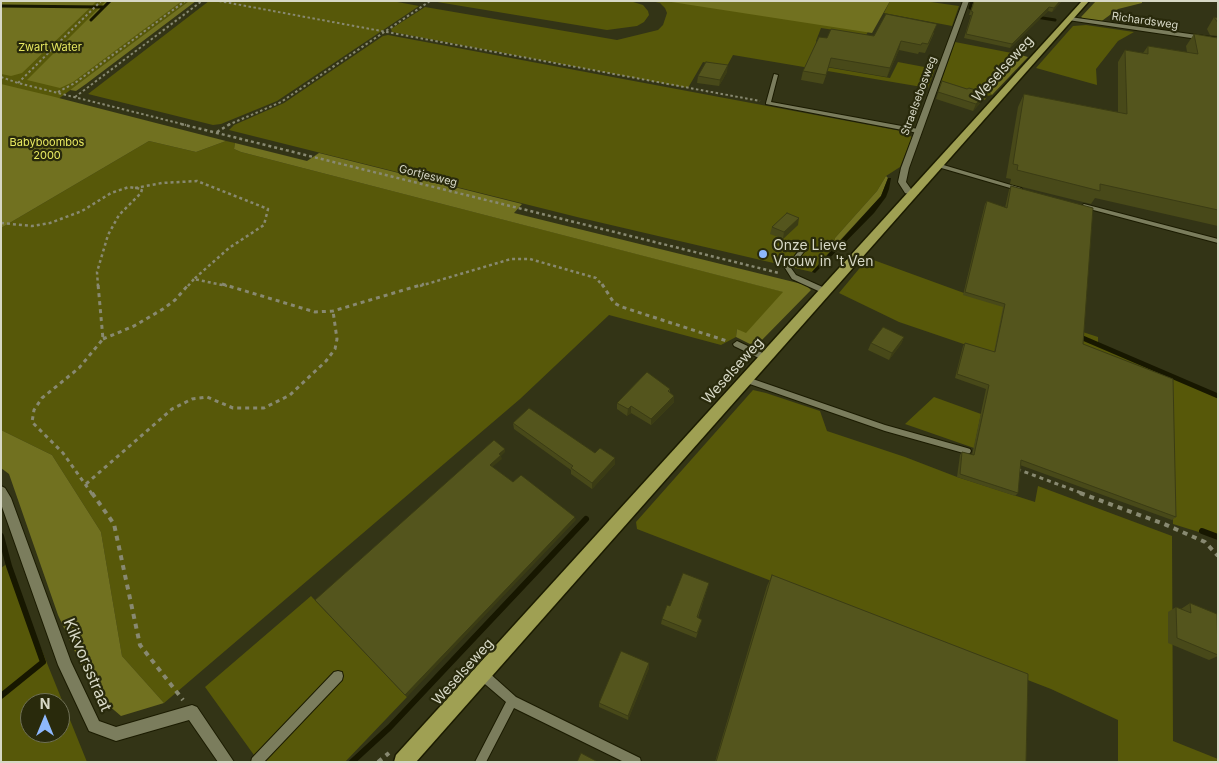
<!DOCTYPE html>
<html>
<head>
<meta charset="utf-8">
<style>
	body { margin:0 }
	#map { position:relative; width:1219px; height:763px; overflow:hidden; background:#333416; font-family:Inter,sans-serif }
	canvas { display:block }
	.frame { position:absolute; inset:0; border:2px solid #d7d8c6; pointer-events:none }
	.north { position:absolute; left:20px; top:693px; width:50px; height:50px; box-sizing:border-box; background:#292a0c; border:1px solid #6f7056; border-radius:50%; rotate:0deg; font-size:14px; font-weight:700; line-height:20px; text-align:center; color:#d7d8c6 }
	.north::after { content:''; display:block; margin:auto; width:18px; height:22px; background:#8eb8fd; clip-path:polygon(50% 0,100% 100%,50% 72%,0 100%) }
</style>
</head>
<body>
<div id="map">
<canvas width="1219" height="763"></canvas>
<div class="frame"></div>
<div class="north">N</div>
</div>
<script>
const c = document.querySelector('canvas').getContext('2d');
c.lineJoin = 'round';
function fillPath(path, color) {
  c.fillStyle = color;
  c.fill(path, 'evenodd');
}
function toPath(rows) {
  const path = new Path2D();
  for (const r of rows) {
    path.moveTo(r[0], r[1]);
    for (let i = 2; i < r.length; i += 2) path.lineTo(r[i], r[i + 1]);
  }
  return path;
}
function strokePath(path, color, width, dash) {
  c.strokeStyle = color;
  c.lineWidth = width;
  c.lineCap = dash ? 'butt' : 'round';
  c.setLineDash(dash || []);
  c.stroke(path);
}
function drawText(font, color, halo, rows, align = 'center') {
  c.font = font + ' Inter,sans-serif';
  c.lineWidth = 4.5;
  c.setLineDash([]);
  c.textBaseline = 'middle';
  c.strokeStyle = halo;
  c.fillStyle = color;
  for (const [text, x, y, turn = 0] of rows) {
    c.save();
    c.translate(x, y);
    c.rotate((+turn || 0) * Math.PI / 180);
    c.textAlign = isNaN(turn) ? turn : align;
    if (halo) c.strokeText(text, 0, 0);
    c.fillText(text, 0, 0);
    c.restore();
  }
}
const green = toPath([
	[1,1,189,1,53,103,1,87],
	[209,1,392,1,419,6,277,101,221,124,213,125,88,94],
	[431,1,630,1,643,5,648,11,649,15,644,22,637,26,607,30],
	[651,1,887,1,866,35,821,28,816,41,817,45,808,64,890,78,898,62,935,69,928,88,733,55,727,66,703,62,688,88,392,32,391,29,425,7,617,40,658,30,663,25,667,13,665,8,660,3],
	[890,1,924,1,959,6,952,26,884,13],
	[1086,25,1134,32,1118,41,1096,69,1097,85,1036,68,1073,26],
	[388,35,901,131,912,137,900,167,886,176,877,191,835,238,833,248,812,272,581,218,229,130,234,125,284,103,383,36],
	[955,42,1017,54,986,88,992,95,987,96,985,100,940,85],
	[149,141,196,152,226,141,235,143,234,149,241,152,784,292,746,334,737,329,736,337,721,345,609,315,520,399,164,703,122,656,101,532,52,455,1,430,1,228],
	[868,258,964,293,1098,337,1098,344,1218,397,1218,538,1173,524,1170,381,993,354,899,322,839,293],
	[753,390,766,393,820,411,827,431,905,457,957,477,1035,502,1038,486,1172,536,1173,741,1218,759,1218,762,1118,762,1118,720,1051,689,637,529,636,522],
	[934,397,981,414,974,448,905,424],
	[8,563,34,631,87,762,1,762,1,568],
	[30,703,60,703,60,733,30,733],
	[311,596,407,697,345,762,259,762,205,687]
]);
const forest = toPath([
	[1,1,97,1,22,73,11,76,1,74],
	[106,1,182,1,73,82,60,88,27,80],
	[189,1,196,1,86,84,76,91,70,90],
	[665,1,890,1,872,33],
	[1096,1,1142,1,1142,3,1118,9,1099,23,1084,19,1081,17],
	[1017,54,1028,57,992,95,986,88],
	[1,84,51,96,226,141,196,152,149,141,1,228],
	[235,143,307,161,319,153,522,204,514,213,806,285,811,290,760,342,750,344,736,337,737,329,746,333,783,292,241,152,234,149],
	[886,176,888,178,881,196,833,248,835,238,877,191],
	[1,430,52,455,101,532,122,656,164,703,121,716,94,693,58,615,9,474,1,468]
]);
const water = toPath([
	[888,178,891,178,889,189,886,197,874,213,815,273,812,272,881,196]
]);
const streamFar2 = toPath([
	[972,1,970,8,978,9],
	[1,6,104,7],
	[1036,17,1055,20],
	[91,20,110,1]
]);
const streamFar1 = toPath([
	[1078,336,1218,396]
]);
const stream = toPath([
	[1202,531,1218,537],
	[1,536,9,566,43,662,1,696],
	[352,762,390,727,586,519]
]);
const pathFar3 = toPath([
	[219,1,760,101],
	[1,77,18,83,186,125],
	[18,83,101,1],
	[58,92,75,83,185,1],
	[75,97,202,1],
	[228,125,281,102,430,1]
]);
const pathFar2 = toPath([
	[181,124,779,273],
	[217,132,230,124],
	[135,188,162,183,197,181,268,209,264,225,229,248,194,279,227,286],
	[1,223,32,226,50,223,82,211,111,193,129,187,142,189,141,193,119,215,108,235,97,272,98,286],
	[188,286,194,279],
	[420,286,511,259,530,259,596,278,603,286]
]);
const pathFar1 = toPath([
	[222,284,315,312,333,311,424,284],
	[602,284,614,303,622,307,727,341],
	[103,339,134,326,163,309,175,300,189,284],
	[1017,469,1084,494],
	[86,484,172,409,192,399,207,397,233,408,264,408,290,395,326,361,335,349,337,339,333,311],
	[92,494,63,453,32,422,34,410,42,398,79,368,103,339,98,284]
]);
const path = toPath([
	[92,493,114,524,140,645,183,700],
	[1080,493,1164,524,1205,542,1218,556],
	[378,762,389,753]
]);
const lane = toPath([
	[774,74,778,75,771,102,918,129,921,131,918,133,766,104,766,103,774,74],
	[940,164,1021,188,1022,189,1021,190,1017,190,938,167,938,165,940,164],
	[1084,204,1218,239,1218,243,1082,207,1081,206,1084,204],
	[804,246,807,248,791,268,796,275,829,290,830,292,829,294,825,294,792,279,785,268,802,247,804,246],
	[737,341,769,356,770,358,769,360,763,360,734,346,733,344,737,341],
	[747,377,885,425,967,448,970,449,971,451,970,453,967,454,885,431,744,382,743,380,744,378,747,377],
	[483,670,487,671,516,697,640,758,641,762,624,762,514,708,486,762,475,762,506,702,479,679,478,675,479,671,483,670],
	[338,671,342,672,343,676,342,680,264,762,251,762,252,758,334,672,338,671]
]);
const street = toPath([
	[963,1,969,1,909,168,906,182,911,189,919,193,915,195,912,195,905,193,898,182,901,168,963,1],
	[1070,17,1218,38,1218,42,1068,20,1067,19,1070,17],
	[1,486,5,488,11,498,71,662,99,721,116,727,192,705,197,707,234,762,218,762,189,720,116,741,89,731,58,665,1,504,1,486]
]);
const primary = toPath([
	[1082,1,1089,1,416,762,394,762,396,755,1082,1]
]);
const wall = toPath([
	[974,1,1062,1,1052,12,1048,11,1010,48,964,38,971,15,969,15],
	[1214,17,1218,18,1218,36,1210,35,1207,29],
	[934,33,925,53,919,52,918,54,899,50,887,77,829,67,823,84,801,80,803,71,827,38],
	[1194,34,1218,38,1218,226,1095,198,1091,204,1010,184,1011,179,1006,178,1018,107,1024,94,1118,112,1118,62,1125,50,1143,53,1148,46,1187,52,1186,46],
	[727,72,719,86,697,83,698,76],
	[942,81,967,89,983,100,973,111,936,99],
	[1011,186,1083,344,1176,517,1172,520,1020,465,1018,493,1015,496,957,477,960,455,962,452,972,455,986,389,955,378,963,346,965,343,994,352,1003,307,963,295,985,204,987,201,1005,208,1009,190],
	[798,225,783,239,770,234,772,227],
	[904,337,901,344,889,360,868,350,871,343],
	[670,389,670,393,674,396,674,402,651,425,631,413,627,416,617,409,617,403],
	[513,423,595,453,615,464,592,489,571,474,571,470,514,429],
	[772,575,1026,762,715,762,767,586],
	[709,583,698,618,702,620,696,638,661,624,662,619,670,606],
	[1190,603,1218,631,1218,656,1209,660,1168,643,1168,612,1176,607,1181,609],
	[649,663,649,668,628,720,599,707,599,703]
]);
const shadedWall = toPath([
	[1060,1,1062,1,1052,12,1054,8],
	[1049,7,1048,11,1010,48,1012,44],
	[901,41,899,50,887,77,890,68],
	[728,65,727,72,719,86,720,80],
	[986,93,983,100,973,111,976,104],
	[799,218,798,225,783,239,784,232],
	[904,337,901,344,889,360,892,353],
	[674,396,674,402,651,425,651,419],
	[631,406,631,413,627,416,628,409],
	[505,449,505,452,501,456,502,459,491,468,490,465,499,454],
	[615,458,615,464,592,489,592,483],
	[575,517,576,520,407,697,405,695],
	[649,663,649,668,628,720,628,716]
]);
const building = toPath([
	[974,1,1060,1,1054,8,1049,7,1012,44,966,34,973,12,971,11,974,1],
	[886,14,937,24,928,44,922,43,921,45,901,41,890,68,831,58,826,75,803,71,819,37,827,38,831,29,874,36,886,14],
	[1214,17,1218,18,1218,23,1214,17],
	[1194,34,1218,38,1218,210,1100,184,1100,191,1017,170,1018,165,1013,164,1024,94,1127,114,1125,50,1148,54,1148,46,1198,54,1194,34],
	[706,62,728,65,720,80,698,76,706,62],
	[942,81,967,89,969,88,986,93,976,104,938,92,942,81],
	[1011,186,1093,208,1083,344,1173,379,1176,517,1021,460,1018,493,960,474,962,452,974,455,989,385,957,374,965,343,995,352,1005,304,965,292,987,201,1007,208,1011,186],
	[787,213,799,218,784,232,772,227,787,213],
	[883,327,904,337,892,353,871,343,883,327],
	[647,372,670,389,668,391,674,396,651,419,631,406,628,409,617,403,647,372],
	[529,408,595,453,600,448,615,458,592,483,571,468,573,466,513,423,529,408],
	[494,440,505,449,499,454,501,455,490,465,513,482,521,475,575,517,405,695,315,600,494,440],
	[683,573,709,583,697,617,702,620,697,633,662,619,667,605,670,606,683,573],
	[772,575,1028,674,1026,762,716,762,772,575],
	[1190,603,1217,614,1218,655,1177,638,1176,607,1191,613,1190,603],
	[621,651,649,663,628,716,599,703,621,651],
	[581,753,598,762,577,762,581,753]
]);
const markers = [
	[763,254,5,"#8eb8fd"]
];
const farStreetnames = [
	["Richardsweg",1145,21,8],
	["Straelsebosweg",919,96,-70],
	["Gortjesweg",428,176,14]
];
const farParknames = [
	["Zwart Water",50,48],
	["Babyboombos",47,143],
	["2000",47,156]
];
const streetNames = [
	["Weselseweg",1003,69,-48],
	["Weselseweg",733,371,-48],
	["Weselseweg",463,672,-48]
];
const poiNames = [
	["Onze Lieve",773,246],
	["Vrouw in 't Ven",773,262]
];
const nearStreetnames = [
	["Kikvorsstraat",87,665,67]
];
fillPath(green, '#575809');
fillPath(forest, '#717120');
fillPath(water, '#171700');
strokePath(streamFar2, '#171700', 3);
strokePath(streamFar1, '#171700', 5);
strokePath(stream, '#171700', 6);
strokePath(lane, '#1b1b00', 2);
strokePath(street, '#1b1b00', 2);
strokePath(primary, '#1b1b00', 3);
strokePath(pathFar3, '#888971', 2, [2.5, 2.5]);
strokePath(pathFar2, '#888971', 2.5, [3, 3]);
strokePath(pathFar1, '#888971', 3, [4, 4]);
strokePath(path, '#888971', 4, [5, 5]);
fillPath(lane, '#7b7d5d');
fillPath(street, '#7b7d5d');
fillPath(primary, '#9fa053');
fillPath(wall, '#484919');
fillPath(shadedWall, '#3b3c14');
fillPath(building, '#54551d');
strokePath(building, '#3b3c14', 1);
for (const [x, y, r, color] of markers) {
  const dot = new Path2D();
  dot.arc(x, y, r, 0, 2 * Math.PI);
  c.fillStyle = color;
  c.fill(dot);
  strokePath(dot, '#292a0c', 2);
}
drawText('11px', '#d7d8c6', '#292a0c', farStreetnames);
drawText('11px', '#e8e961', '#292a0c', farParknames);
drawText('14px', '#d7d8c6', '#292a0c', streetNames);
drawText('14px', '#d7d8c6', '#292a0c', poiNames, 'left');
drawText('16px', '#d7d8c6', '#292a0c', nearStreetnames);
</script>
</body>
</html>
